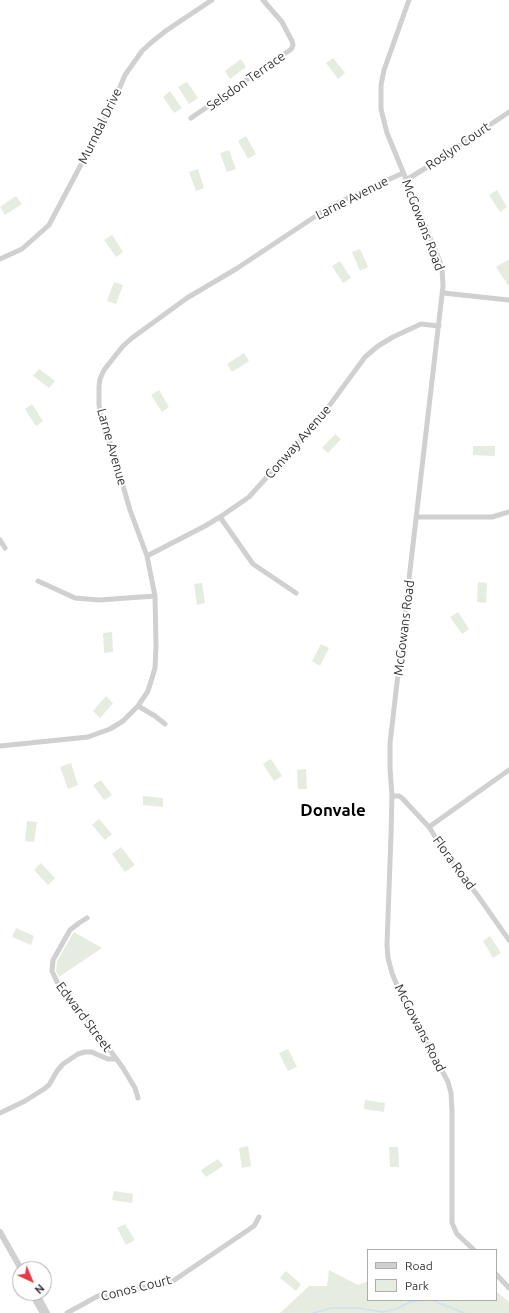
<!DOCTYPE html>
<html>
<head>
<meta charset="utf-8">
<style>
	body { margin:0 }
	#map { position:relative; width:509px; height:1313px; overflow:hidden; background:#fff; font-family:Ubuntu,sans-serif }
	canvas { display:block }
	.legend { position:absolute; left:367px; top:1249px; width:130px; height:52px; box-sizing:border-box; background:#fff; border:1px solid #adadad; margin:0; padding:5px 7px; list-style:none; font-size:12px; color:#333 }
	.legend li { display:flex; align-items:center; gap:8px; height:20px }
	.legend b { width:20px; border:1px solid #adadad }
	.north { position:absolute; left:12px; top:1261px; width:40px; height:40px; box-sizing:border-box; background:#fff; border:1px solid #adadad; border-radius:50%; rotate:136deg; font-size:11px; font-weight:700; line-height:16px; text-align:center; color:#333 }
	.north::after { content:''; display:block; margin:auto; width:14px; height:18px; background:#e63946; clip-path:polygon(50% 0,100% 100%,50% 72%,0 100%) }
</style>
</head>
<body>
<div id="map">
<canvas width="509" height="1313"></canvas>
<ul class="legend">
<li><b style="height:5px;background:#d0d0d0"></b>Road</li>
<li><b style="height:11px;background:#e6ecdf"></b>Park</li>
</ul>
<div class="north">N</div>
</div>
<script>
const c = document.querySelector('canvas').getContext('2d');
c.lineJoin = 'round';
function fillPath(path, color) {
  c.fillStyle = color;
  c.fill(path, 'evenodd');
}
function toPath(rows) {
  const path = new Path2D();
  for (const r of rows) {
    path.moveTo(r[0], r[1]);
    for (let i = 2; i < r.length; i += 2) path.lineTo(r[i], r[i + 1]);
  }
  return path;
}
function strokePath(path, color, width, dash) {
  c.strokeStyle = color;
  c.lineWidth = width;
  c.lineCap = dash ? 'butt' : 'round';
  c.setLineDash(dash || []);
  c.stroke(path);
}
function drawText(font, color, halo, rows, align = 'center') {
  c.font = font + ' Ubuntu,sans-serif';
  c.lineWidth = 4;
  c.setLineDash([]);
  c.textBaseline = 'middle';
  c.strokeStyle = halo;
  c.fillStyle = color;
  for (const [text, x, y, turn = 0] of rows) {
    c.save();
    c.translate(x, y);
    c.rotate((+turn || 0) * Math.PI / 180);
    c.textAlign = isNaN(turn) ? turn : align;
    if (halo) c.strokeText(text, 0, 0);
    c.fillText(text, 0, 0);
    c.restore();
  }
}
const green = toPath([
	[333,58,345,73,338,79,326,63],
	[241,59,246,67,230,79,225,71],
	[187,82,198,98,189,104,178,87],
	[170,91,182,108,174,113,163,97],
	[246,136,256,154,248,159,238,141],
	[229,150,236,169,227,172,220,153],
	[198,169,204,188,196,191,189,172],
	[497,190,507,207,500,212,489,195],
	[16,196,22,204,5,215,0,207],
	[112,235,123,252,116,257,104,240],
	[360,249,368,267,360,271,352,252],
	[508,260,509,261,509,287,496,267],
	[340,261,351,278,343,283,332,266],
	[114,282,123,285,116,304,107,301],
	[244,353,249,361,232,372,227,364],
	[39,369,55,381,49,388,33,376],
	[159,390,169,407,162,412,151,395],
	[32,404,43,421,36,426,25,409],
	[335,434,341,439,328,453,322,448],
	[473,446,495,446,495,456,473,455],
	[478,582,487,583,486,603,477,602],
	[202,583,205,603,197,605,194,584],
	[458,612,469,629,462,634,450,617],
	[112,632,113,652,104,653,103,633],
	[321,644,329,648,320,666,312,661],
	[106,696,113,703,100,718,93,711],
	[271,759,282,776,274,781,263,764],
	[71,763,78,785,68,789,60,767],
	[306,769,307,789,298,789,297,770],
	[101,780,112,795,104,800,93,785],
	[143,796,163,798,163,807,143,805],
	[99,819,112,834,105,840,92,825],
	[27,821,37,822,34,842,25,841],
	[121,847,135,865,125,872,112,854],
	[41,863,55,878,48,885,34,870],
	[16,928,34,936,31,945,12,937],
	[74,932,102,948,59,977,56,971,57,961],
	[490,936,501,953,493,958,483,941],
	[288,1049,297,1067,288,1071,279,1053],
	[365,1100,385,1103,384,1112,364,1109],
	[248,1146,251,1166,242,1168,239,1148],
	[389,1147,398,1147,399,1167,390,1167],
	[218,1159,223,1166,206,1177,201,1170],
	[114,1191,133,1194,132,1203,112,1200],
	[125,1224,135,1240,126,1245,117,1228],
	[329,1270,358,1285,368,1281,368,1300,496,1300,496,1291,509,1302,509,1313,280,1313,309,1286,327,1286],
	[286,1271,301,1284,296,1291,280,1278]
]);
const stream = toPath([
	[431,1300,464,1313],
	[313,1313,332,1308,358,1308,383,1312,396,1309,410,1302,430,1300]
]);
const minor = toPath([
	[409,0,384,70,381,85,381,109,387,133,439,259,442,268,443,286,390,743,390,768,392,796,391,835,387,945,388,958,392,973,400,993,439,1065,448,1082,451,1093,452,1111,452,1223,457,1234,474,1250],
	[191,118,290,50,292,48,293,45,292,41,282,22,263,0],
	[406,180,429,166,509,112],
	[0,259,22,249,49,225,112,106,125,75,142,51,153,41,167,30,212,0],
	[443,293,509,300],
	[220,517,253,564,296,593],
	[416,517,492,517,509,512],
	[0,540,5,548],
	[147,556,205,526,220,517,249,497,321,417,365,357,378,346,393,337,421,324,439,326],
	[38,581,75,598,99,600,155,596],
	[138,706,155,716,165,724],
	[0,746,88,737,110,729,123,721,138,706,148,691,155,668,156,647,155,596,147,556,130,510,115,458,100,412,99,404,99,386,100,379,104,370,123,346,132,338,187,298,236,269,331,206,403,173],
	[392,796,399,796,402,798,429,827,446,854,478,896,509,940],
	[429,827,509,770],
	[87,918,79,923,70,930,53,960,52,971,57,982,83,1013,123,1068,135,1088,138,1098],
	[0,1113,25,1101,44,1089,49,1085,57,1071,63,1064,78,1054,85,1052,92,1052,96,1054,108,1059,115,1059],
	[496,1274,509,1288],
	[67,1313,98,1296,166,1283,173,1281,254,1226,259,1217]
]);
const tertiary = toPath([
	[0,1232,21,1269],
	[36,1293,47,1313],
	[33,1295,38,1305,43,1313]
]);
const streetNames = [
	["Selsdon Terrace",246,81,-35],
	["Murndal Drive",100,126,-64],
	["Roslyn Court",458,146,-34],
	["Larne Avenue",352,198,-27],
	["McGowans Road",423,225,69],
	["Conway Avenue",298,442,-49],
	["Larne Avenue",112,447,74],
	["McGowans Road",404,628,-83],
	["Flora Road",454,863,54],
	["Edward Street",84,1017,53],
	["McGowans Road",420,1028,63],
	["Conos Court",136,1288,-14]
];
const districtNames = [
	["Donvale",333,810]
];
fillPath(green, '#e6ecdf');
strokePath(stream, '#cfe2ee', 1.5);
strokePath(minor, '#d0d0d0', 5);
strokePath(tertiary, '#d0d0d0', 6);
drawText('13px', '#333', '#fff', streetNames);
drawText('bold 17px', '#000', '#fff', districtNames);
</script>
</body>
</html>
